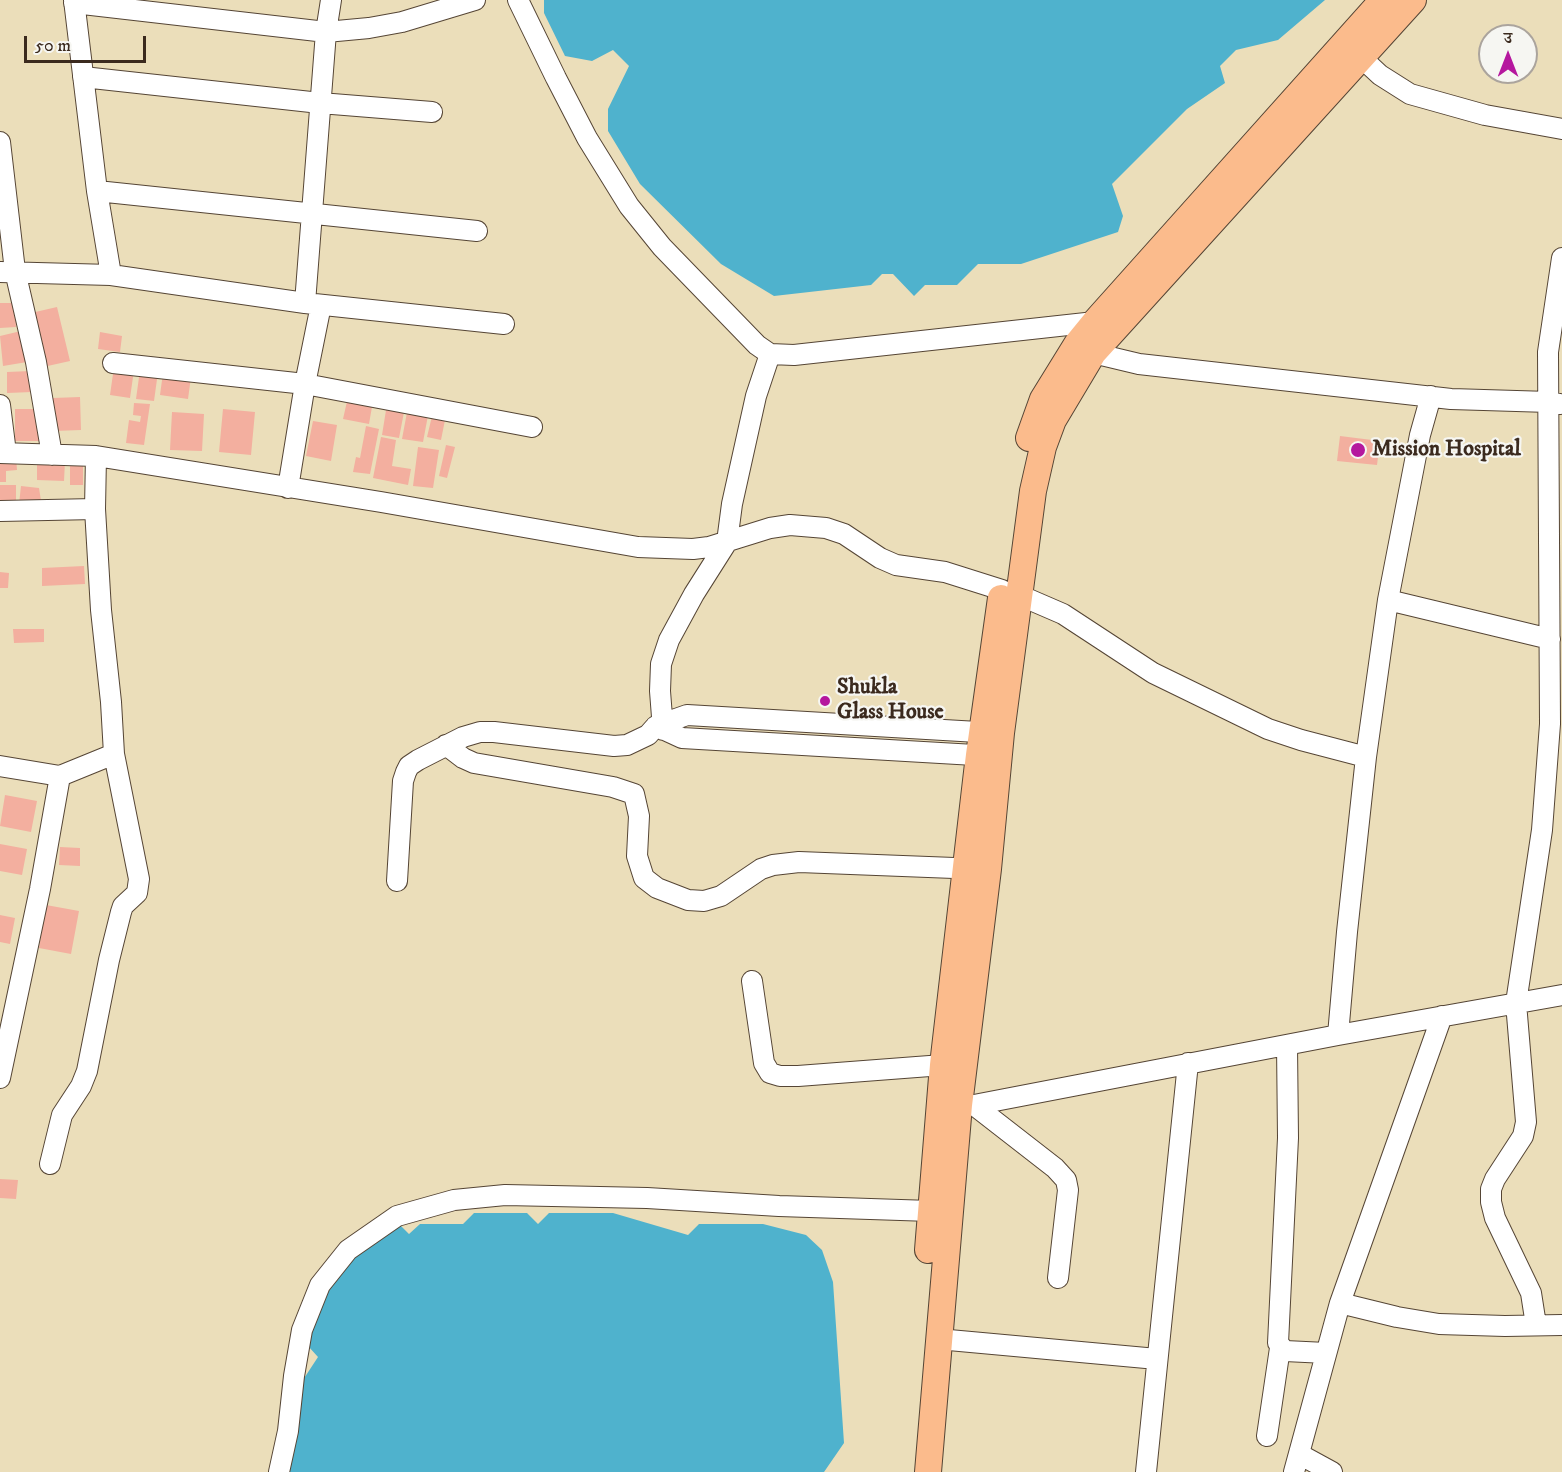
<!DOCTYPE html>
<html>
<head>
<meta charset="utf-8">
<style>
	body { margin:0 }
	#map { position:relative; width:1562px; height:1472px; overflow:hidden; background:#ebdeba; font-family:"IM FELL DW Pica","Noto Serif Devanagari",serif }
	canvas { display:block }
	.north { position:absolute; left:1478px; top:24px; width:60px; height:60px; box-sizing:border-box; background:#f6f6f2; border:2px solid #aba49d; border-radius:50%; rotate:0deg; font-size:16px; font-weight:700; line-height:24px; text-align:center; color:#3b2a1e }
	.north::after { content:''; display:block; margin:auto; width:21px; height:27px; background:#b5179e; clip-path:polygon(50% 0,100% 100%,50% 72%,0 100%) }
	.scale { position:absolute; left:24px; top:36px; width:122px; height:27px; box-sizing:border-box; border:3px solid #3b2a1e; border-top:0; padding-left:8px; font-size:18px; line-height:21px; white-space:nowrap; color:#3b2a1e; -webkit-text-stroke:4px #f6f6f2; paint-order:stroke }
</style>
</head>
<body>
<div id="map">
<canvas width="1562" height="1472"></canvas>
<div class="north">उ</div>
<div class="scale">50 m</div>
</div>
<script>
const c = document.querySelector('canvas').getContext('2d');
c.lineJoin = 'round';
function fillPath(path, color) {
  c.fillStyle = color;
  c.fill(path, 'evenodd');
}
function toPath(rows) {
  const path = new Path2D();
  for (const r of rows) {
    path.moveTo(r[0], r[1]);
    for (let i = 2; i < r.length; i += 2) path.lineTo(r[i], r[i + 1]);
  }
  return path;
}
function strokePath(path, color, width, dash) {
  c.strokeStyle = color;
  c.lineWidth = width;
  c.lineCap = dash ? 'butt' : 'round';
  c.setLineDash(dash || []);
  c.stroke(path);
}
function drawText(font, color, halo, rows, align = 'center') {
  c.font = font + ' "IM FELL DW Pica",serif';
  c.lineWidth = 4.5;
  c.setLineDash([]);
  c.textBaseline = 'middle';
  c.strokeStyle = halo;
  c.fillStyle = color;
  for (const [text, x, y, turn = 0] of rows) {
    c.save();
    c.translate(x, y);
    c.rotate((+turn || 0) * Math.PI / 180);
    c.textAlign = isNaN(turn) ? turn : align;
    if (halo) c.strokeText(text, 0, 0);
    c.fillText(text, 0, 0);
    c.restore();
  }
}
const water = toPath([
	[544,0,1325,0,1278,40,1236,50,1220,66,1225,83,1187,109,1112,184,1123,216,1118,232,1021,264,978,264,957,285,925,285,914,296,893,274,882,274,871,285,774,296,721,264,640,184,608,131,608,109,629,66,613,50,592,61,565,56,544,13],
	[474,1213,527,1213,538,1224,549,1213,613,1213,688,1235,699,1224,763,1224,806,1235,822,1250,833,1282,844,1443,824,1472,281,1472,297,1389,318,1357,308,1346,308,1315,329,1272,399,1224,409,1234,420,1224,463,1224]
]);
const building = toPath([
	[0,303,15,303,16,327,0,328],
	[57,307,70,361,43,367,31,313],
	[21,331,27,362,3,366,0,336],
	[100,332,122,336,120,352,98,349],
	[114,367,134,370,130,398,110,395],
	[140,370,158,372,154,401,136,399],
	[31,371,32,392,7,393,7,372],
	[163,373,191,377,188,399,160,395],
	[80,397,81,430,54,431,53,398],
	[348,397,373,401,369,424,343,419],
	[134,403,150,404,144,445,126,443,129,420,140,422,141,416,133,415],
	[387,404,405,407,399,438,382,435],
	[408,407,429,410,423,442,402,439],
	[15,409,39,409,39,441,15,441],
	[223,409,255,412,251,455,219,452],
	[172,412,204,414,202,451,170,450],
	[433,412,446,415,441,440,427,437],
	[313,421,337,425,331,461,306,456],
	[366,426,379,429,370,474,353,472,356,457,360,458],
	[1340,436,1380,441,1377,465,1337,461],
	[381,437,396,440,392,466,411,469,408,485,373,478],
	[446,445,455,447,447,478,439,476],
	[418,447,439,450,433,488,413,486],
	[16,457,17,470,6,471,6,482,0,482,0,460],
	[37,460,65,461,64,481,37,480],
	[70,461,83,461,83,485,70,485],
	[0,485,16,485,16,506,0,506],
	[21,486,39,488,42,507,19,504],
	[84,566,85,584,42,586,42,568],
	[0,572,9,573,8,588,0,588],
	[13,629,44,629,44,642,14,643],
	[5,795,37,801,31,832,0,826],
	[0,844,27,849,22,875,0,871],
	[60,847,80,848,80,866,59,865],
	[46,905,79,911,71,954,39,948],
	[0,915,15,918,10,944,0,942],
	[0,1179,18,1180,16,1199,0,1198]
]);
const minor = toPath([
	[74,0,97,191,111,275],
	[518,0,556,78,587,138,629,206,662,247,757,345,770,354,794,355,1095,322,1103,325],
	[74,3,326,32,369,28,402,22,475,0],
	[1351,48,1380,75,1410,94,1485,115,1562,129],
	[83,77,320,103,432,112],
	[0,142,15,271,36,362,52,455],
	[97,191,477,231],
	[0,272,111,275,305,303,504,324],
	[305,303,326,32,331,0],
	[1082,347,1093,353,1139,364,1451,399,1549,402,1560,404],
	[113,363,305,384,532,427],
	[0,405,6,453],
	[0,453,96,456,381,502,638,547,693,549,709,547,770,528,790,525,826,528,844,534,880,558,896,565,945,572,1002,590],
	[288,488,305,384,321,305],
	[0,511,95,509],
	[1019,595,1063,614,1153,673,1268,729,1301,740,1366,757],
	[1388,600,1550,639],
	[656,726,682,738,992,756],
	[663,730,660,691,661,664,669,640,694,594,727,542,732,504,756,396,770,354],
	[446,745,463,758,474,763,613,787,634,794,639,816,637,856,644,878,657,888,688,900,704,901,721,896,761,869,773,865,799,862,980,869],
	[0,766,60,776,114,754],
	[397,881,403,781,406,772,409,766,418,760,463,737,480,732,494,732,614,746,627,745,648,735,656,726,687,715,995,733],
	[752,981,764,1063,770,1073,780,1076,798,1076,943,1065],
	[1338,1035,1347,932,1366,757,1388,600,1420,435,1431,396],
	[1287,1045,1288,1138,1278,1343,1285,1351,1326,1353],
	[0,1078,40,889,60,776],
	[974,1105,1055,1168,1066,1180,1068,1190,1058,1278],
	[945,1106,974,1105,1338,1035,1562,995],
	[50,1164,62,1115,81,1086,87,1071,109,960,121,912,123,906,137,893,139,879,114,754,111,702,101,610,95,509,96,456],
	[1340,1303,1397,1317,1439,1324,1505,1326,1562,1325],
	[1536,1325,1531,1293,1495,1218,1491,1202,1491,1189,1495,1179,1523,1136,1526,1122,1516,1003,1542,830,1550,724,1548,352,1562,258],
	[938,1339,1157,1359],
	[1267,1436,1280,1348],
	[1299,1454,1332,1472],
	[279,1472,288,1431,294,1376,302,1330,320,1285,348,1250,397,1216,454,1200,505,1195,647,1198,779,1206,931,1211],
	[1146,1472,1188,1063],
	[1294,1472,1340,1303,1442,1016]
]);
const major = toPath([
	[1029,438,1043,399,1077,344,1095,322,1383,0],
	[928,1250,943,1065,979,755,1001,598],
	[928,1472,959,1105,988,869,1001,733,1033,491,1043,447,1053,420,1093,353,1413,0]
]);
const markers = [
	[1358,450,8,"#b5179e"],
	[825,701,6,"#b5179e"]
];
const poiNames = [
	["Mission Hospital",1372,450],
	["Shukla",837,688],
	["Glass House",837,713]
];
fillPath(water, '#4fb2cd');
fillPath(building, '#f3af9f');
strokePath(minor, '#554535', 22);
strokePath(major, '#554535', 28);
strokePath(minor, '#fff', 20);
strokePath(major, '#fbbb8c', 26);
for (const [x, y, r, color] of markers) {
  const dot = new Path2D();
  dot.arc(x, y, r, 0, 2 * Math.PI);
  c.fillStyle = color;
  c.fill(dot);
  strokePath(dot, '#f6f6f2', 2);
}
drawText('bold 22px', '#3b2a1e', '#f6f6f2', poiNames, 'left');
</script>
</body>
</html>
